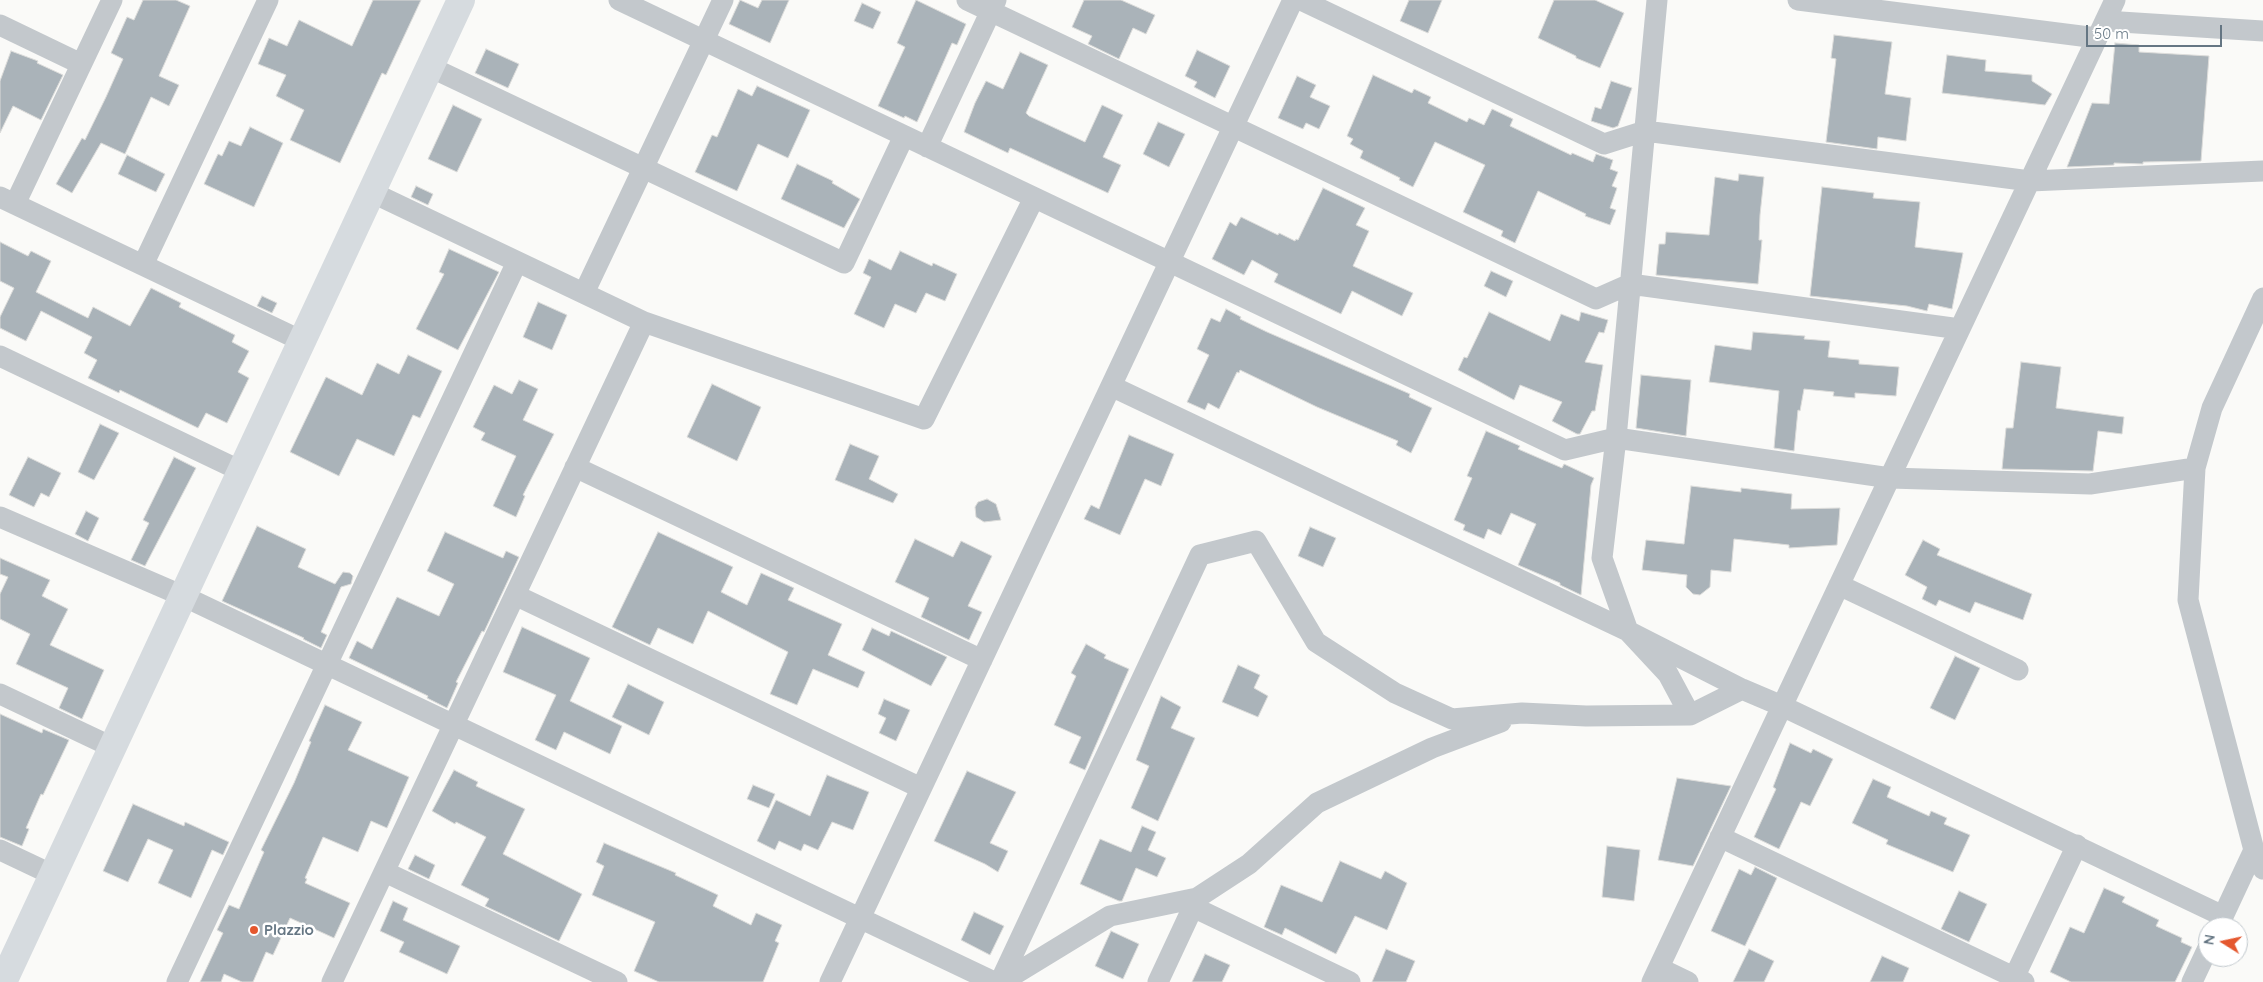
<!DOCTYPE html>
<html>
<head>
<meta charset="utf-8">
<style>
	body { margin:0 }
	#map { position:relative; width:2263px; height:982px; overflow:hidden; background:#fafaf8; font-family:Quicksand,sans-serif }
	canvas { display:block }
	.north { position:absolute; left:2198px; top:917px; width:50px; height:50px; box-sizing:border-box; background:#fff; border:1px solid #c1c8cd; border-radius:50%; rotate:280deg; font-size:14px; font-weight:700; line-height:20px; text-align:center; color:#657683 }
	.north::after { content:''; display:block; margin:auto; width:18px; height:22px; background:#e4572e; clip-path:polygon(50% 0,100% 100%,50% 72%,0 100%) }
	.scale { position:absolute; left:2086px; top:25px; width:136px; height:22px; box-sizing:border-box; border:2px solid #657683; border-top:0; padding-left:6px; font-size:15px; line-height:18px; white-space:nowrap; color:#657683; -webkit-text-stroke:4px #fff; paint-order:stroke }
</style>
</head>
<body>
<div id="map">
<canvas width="2263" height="982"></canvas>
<div class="north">N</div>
<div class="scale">50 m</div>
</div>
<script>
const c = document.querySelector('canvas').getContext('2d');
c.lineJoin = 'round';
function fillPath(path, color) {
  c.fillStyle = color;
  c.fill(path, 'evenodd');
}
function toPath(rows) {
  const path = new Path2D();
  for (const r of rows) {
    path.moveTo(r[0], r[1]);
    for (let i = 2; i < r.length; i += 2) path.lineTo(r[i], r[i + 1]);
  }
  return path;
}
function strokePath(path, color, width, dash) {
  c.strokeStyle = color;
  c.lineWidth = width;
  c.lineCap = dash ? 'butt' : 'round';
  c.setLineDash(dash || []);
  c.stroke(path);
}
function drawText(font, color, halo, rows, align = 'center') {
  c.font = font + ' Quicksand,sans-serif';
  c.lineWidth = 5;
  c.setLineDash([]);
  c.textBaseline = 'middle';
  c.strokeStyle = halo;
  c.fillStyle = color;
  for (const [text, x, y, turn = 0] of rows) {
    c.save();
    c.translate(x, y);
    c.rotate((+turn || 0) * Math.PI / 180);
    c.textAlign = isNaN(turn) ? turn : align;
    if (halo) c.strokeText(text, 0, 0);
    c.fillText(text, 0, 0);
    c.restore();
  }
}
const building = toPath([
	[143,0,176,0,190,6,159,76,179,85,169,106,151,97,125,154,101,143,72,193,56,184,82,138,85,140,106,97,123,59,111,53,127,17,134,20,143,0],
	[373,0,421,0,386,75,382,73,340,163,290,140,304,110,276,96,286,75,258,64,269,38,287,46,299,20,352,46,373,0],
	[740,0,758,8,762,0,789,0,770,43,729,24,740,0],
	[916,0,966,24,957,45,952,43,917,122,905,116,904,118,878,106,905,47,897,43,916,0],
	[1084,0,1121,0,1155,15,1146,34,1133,28,1119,59,1088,44,1092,36,1072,27,1084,0],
	[1409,0,1442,0,1428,33,1400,21,1409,0],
	[1554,0,1595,0,1624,13,1600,68,1576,58,1576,56,1538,38,1554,0],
	[862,3,881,12,873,29,854,21,862,3],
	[1834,35,1892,42,1885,94,1911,98,1906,141,1878,137,1877,149,1826,142,1836,59,1831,58,1834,35],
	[2115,43,2139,45,2139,52,2209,56,2201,161,2143,162,2143,164,2114,163,2114,165,2067,167,2092,103,2109,104,2115,43],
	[486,49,519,64,508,88,475,73,486,49],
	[1197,50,1230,66,1215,98,1194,87,1197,82,1185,76,1197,50],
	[11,51,38,61,37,63,63,75,41,120,13,106,0,133,0,81,11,51],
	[1020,52,1048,65,1026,113,1029,116,1085,142,1102,105,1123,115,1103,157,1121,165,1108,193,1010,148,1008,153,964,132,975,103,986,81,1003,89,1020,52],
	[1947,55,1986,60,1985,71,2032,75,2032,81,2052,94,2045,105,1942,93,1947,55],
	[1373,75,1412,93,1414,89,1431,97,1428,103,1467,122,1469,118,1484,125,1492,109,1513,119,1510,126,1571,155,1572,153,1593,162,1596,154,1613,160,1610,169,1618,172,1612,186,1617,188,1610,208,1616,210,1610,225,1585,216,1586,214,1538,191,1515,243,1501,236,1503,231,1463,212,1485,165,1435,142,1413,187,1399,180,1400,178,1360,158,1363,151,1350,144,1353,139,1347,136,1373,75],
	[1297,76,1316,85,1310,97,1330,106,1319,129,1306,123,1303,129,1278,118,1297,76],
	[1611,81,1632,88,1618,126,1613,128,1591,121,1595,107,1601,109,1611,81],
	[757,86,810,110,788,158,758,144,737,191,695,172,712,135,717,137,738,89,752,96,757,86],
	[453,105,482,119,457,172,428,159,453,105],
	[1158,122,1185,134,1169,167,1143,154,1158,122],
	[250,127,283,143,254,207,204,184,218,154,222,156,229,141,241,146,250,127],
	[127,155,165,174,156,192,118,174,127,155],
	[797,164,833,181,832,183,860,199,844,228,781,199,797,164],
	[1739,174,1764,177,1760,215,1759,240,1762,240,1758,284,1656,275,1659,244,1665,244,1666,232,1709,235,1715,177,1738,181,1739,174],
	[416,186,433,194,428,205,411,197,416,186],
	[1822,187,1874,193,1873,198,1920,202,1915,247,1963,253,1952,309,1929,304,1927,311,1907,306,1810,296,1822,187],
	[1323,188,1365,208,1356,225,1369,231,1353,266,1413,293,1402,316,1352,291,1341,314,1274,282,1278,274,1252,260,1244,275,1212,259,1230,222,1236,226,1241,217,1278,235,1279,233,1295,241,1296,239,1298,240,1323,188],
	[0,242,28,256,31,251,51,261,36,292,88,318,93,307,130,326,151,288,181,303,179,307,235,335,232,342,249,351,238,372,249,378,227,423,206,413,198,428,120,390,119,393,88,378,97,360,84,353,92,337,41,311,26,341,0,328,0,317,14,288,0,281,0,242],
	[449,249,499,272,458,350,416,329,444,274,439,272,449,249],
	[900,251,932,266,933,263,957,274,945,301,926,293,916,313,895,304,884,328,854,314,871,277,863,273,869,259,891,270,900,251],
	[1491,271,1513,281,1506,297,1484,286,1491,271],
	[262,296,277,303,272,313,257,306,262,296],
	[538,302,567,315,552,350,523,337,538,302],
	[1226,309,1241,317,1240,319,1267,332,1410,394,1409,397,1432,408,1411,453,1396,445,1398,441,1317,407,1240,370,1239,373,1237,372,1219,409,1208,403,1205,410,1187,402,1209,355,1197,349,1211,318,1220,322,1226,309],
	[1489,312,1550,341,1561,314,1579,321,1581,312,1608,320,1604,333,1599,332,1585,362,1603,365,1595,411,1592,411,1580,434,1577,434,1552,421,1562,402,1520,385,1514,400,1458,370,1464,357,1467,358,1489,312],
	[1753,332,1805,336,1804,339,1830,341,1828,357,1859,360,1859,364,1899,367,1896,396,1855,393,1855,398,1833,396,1834,392,1804,389,1800,411,1798,410,1794,451,1774,448,1779,391,1709,382,1715,345,1751,350,1753,332],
	[408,355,442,371,420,418,413,415,394,456,357,439,339,476,290,452,326,377,362,395,377,363,399,374,408,355],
	[2021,362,2061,367,2056,408,2124,417,2122,434,2098,431,2093,471,2002,469,2006,428,2013,428,2021,362],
	[1641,375,1691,380,1686,436,1636,428,1641,375],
	[519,380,538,389,523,420,554,434,523,495,525,496,516,517,493,506,516,456,481,440,485,433,473,427,494,385,512,394,519,380],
	[712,384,761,407,737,461,687,437,712,384],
	[100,424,119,433,94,480,78,472,100,424],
	[1486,431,1520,446,1518,449,1562,468,1564,464,1594,478,1591,485,1581,595,1560,585,1560,583,1518,565,1536,524,1511,513,1501,535,1488,529,1484,539,1463,530,1465,525,1454,520,1472,478,1467,476,1486,431],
	[1129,435,1174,454,1161,486,1145,479,1120,535,1084,519,1091,505,1099,509,1129,435],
	[850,444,879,456,869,479,898,494,893,503,835,480,850,444],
	[28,457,61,473,49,497,41,493,34,507,9,495,28,457],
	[174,457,196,468,145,566,131,560,149,523,143,520,174,457],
	[1691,486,1741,492,1741,488,1792,494,1791,509,1840,508,1837,545,1789,548,1789,545,1734,539,1731,572,1711,570,1710,587,1700,595,1693,594,1686,587,1687,575,1642,570,1646,540,1684,544,1691,486],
	[987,499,996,504,1001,520,984,522,976,517,975,507,978,502,987,499],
	[86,511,99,518,88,541,75,534,86,511],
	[257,526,306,549,298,567,335,584,343,572,350,573,353,576,351,584,341,587,321,632,327,635,321,648,303,639,304,638,222,601,257,526],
	[1310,527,1336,538,1323,567,1298,556,1310,527],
	[445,532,503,558,506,551,519,557,484,632,482,631,456,682,458,683,447,708,427,698,428,696,349,658,357,641,372,649,397,597,439,616,454,584,427,571,445,532],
	[658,532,733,567,721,592,747,605,761,573,794,588,788,600,842,624,828,655,865,672,858,688,813,669,797,705,770,694,788,652,708,611,693,644,658,628,650,645,612,627,658,532],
	[915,539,953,557,961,541,992,556,968,606,982,612,969,640,921,617,929,598,895,582,915,539],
	[1923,540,1940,549,1937,555,2032,594,2023,620,1975,602,1970,613,1939,600,1936,606,1922,599,1927,587,1905,575,1923,540],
	[0,558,50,580,42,596,68,609,50,645,104,670,82,719,59,708,68,688,16,664,30,634,0,619,0,594,8,577,0,574,0,558],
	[522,627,590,658,570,701,622,726,610,754,564,732,556,750,535,740,556,695,503,672,522,627],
	[872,628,889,636,891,631,947,657,931,686,862,650,872,628],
	[1086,644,1106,655,1104,658,1129,669,1085,770,1069,763,1081,737,1054,725,1076,676,1071,673,1086,644],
	[1955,656,1980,668,1955,720,1930,708,1955,656],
	[1238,665,1260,675,1254,688,1268,696,1258,717,1222,702,1238,665],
	[628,684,664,702,649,735,612,717,628,684],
	[1161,696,1181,707,1171,728,1195,738,1158,821,1131,808,1149,766,1136,760,1161,696],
	[884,699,910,710,896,741,879,733,886,718,878,714,884,699],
	[325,705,362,722,348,750,409,777,387,828,371,821,358,852,323,837,305,878,307,879,305,883,350,903,334,938,290,918,273,955,266,952,253,982,242,982,224,974,221,982,200,982,223,933,217,930,229,905,239,909,264,852,261,850,294,783,311,742,309,741,325,705],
	[0,714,42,733,43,729,69,740,43,795,41,794,26,828,29,829,22,846,0,837,0,714],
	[1790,743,1811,753,1813,749,1833,759,1810,806,1801,802,1779,849,1754,837,1776,789,1773,787,1790,743],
	[454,770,478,782,476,786,525,809,503,854,582,894,559,941,485,906,489,899,461,885,486,837,456,822,455,824,432,811,454,770],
	[967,771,1016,792,990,843,1008,851,998,872,985,864,934,841,967,771],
	[827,775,869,792,853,830,832,822,818,850,804,844,801,851,779,841,775,850,757,841,776,800,810,816,827,775],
	[1677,778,1731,786,1693,866,1658,860,1677,778],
	[1873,779,1891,787,1887,797,1929,816,1931,811,1947,818,1944,824,1970,835,1953,872,1886,844,1888,840,1852,823,1873,779],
	[753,785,775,794,769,808,747,799,753,785],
	[133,804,184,826,185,822,229,842,223,855,212,850,191,898,158,883,173,850,148,839,128,882,103,871,133,804],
	[1142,826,1156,832,1148,850,1166,858,1157,877,1136,868,1122,901,1119,901,1080,884,1100,839,1131,852,1142,826],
	[604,843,676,873,675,875,718,895,713,906,751,925,756,913,782,925,775,941,779,943,763,982,659,982,634,971,655,922,592,895,604,866,596,862,604,843],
	[1607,846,1640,850,1634,901,1602,897,1607,846],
	[415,855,435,865,429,879,408,869,415,855],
	[1340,861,1381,879,1385,871,1407,883,1387,930,1355,916,1336,954,1285,928,1282,935,1264,927,1281,885,1322,902,1340,861],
	[1755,867,1777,878,1745,946,1711,931,1739,869,1751,875,1755,867],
	[2104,888,2125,897,2122,902,2159,920,2156,926,2182,938,2181,942,2192,947,2175,982,2071,982,2050,972,2070,927,2084,933,2104,888],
	[1959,891,1987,904,1969,942,1941,929,1959,891],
	[393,901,408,908,403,920,460,946,447,974,399,952,404,942,380,931,393,901],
	[974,912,1004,926,990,955,961,940,974,912],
	[1111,931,1139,944,1123,979,1095,966,1111,931],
	[1386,949,1415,961,1406,982,1372,982,1386,949],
	[1749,949,1774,961,1764,982,1733,982,1749,949],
	[1205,954,1230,965,1222,982,1192,982,1205,954],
	[1882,956,1909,968,1903,982,1870,982,1882,956]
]);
const street = toPath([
	[619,0,1565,450,1616,438,1890,478,2090,484,2195,468],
	[967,0,1596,299,1630,284,1960,329],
	[1301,0,1604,144,1645,131,2030,181,2263,171],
	[1657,0,1616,438,1602,558,1628,631,1668,674,1690,715],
	[1798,0,2097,38],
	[2105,21,2263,31],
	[0,25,81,64],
	[430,67,844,263,904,136],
	[927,147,996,0],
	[371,192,644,322,924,419,1034,198],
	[0,197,302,341],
	[15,204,112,0],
	[143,265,268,0],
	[584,293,723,0],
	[2263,298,2212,408,2195,468,2188,600,2254,850,2263,869],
	[0,356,241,471],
	[1111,386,1628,631,1742,689,1782,706,2223,916],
	[575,467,982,660],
	[0,517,183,596,994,982],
	[1839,585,2018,670],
	[515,595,921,788],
	[0,694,112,747],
	[1720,837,2024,982],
	[0,850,53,875],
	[385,872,617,982],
	[2218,927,2254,850],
	[1659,968,1688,982],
	[177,982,517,262],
	[332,982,644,322],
	[830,982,1293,0],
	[1000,982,1200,555,1256,541,1316,642,1395,693,1452,719,1522,713,1586,716,1690,715,1742,689],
	[1002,982,1110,916,1197,898,1249,864,1317,803,1432,748,1501,722],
	[1158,982,1193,907,1350,982],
	[1652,982,2115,0],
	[2012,982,2077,845],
	[2192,982,2208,948]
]);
const secondary = toPath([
	[3,982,461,0]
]);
const markers = [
	[254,930,5,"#e4572e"]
];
const poiNames = [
	["Plazzio",264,930]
];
fillPath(building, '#aab3b9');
strokePath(building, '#dcdcda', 1);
strokePath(street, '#c3c8cc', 21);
strokePath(secondary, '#d6dbdf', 28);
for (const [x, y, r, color] of markers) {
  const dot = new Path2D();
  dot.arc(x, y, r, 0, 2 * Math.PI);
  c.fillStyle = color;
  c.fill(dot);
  strokePath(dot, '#fff', 2);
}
drawText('bold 15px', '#657683', '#fff', poiNames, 'left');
</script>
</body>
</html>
